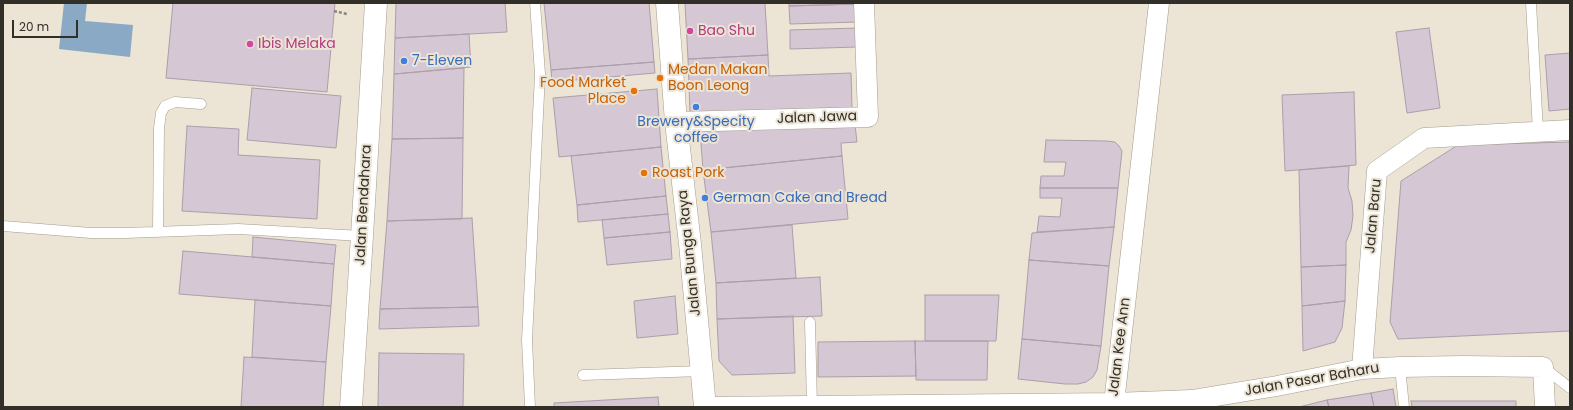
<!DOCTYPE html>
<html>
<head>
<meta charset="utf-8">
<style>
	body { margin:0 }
	#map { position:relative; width:1573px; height:410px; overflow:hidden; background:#ece4d4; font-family:Poppins,sans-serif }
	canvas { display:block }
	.frame { position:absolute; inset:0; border:4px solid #322f29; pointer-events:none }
	.scale { position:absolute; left:12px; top:20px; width:66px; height:18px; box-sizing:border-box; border:2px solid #322f29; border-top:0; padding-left:5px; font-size:12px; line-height:14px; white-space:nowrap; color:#322f29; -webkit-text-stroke:3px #ece4d4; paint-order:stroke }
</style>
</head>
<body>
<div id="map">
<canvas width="1573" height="410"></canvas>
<div class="frame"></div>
<div class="scale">20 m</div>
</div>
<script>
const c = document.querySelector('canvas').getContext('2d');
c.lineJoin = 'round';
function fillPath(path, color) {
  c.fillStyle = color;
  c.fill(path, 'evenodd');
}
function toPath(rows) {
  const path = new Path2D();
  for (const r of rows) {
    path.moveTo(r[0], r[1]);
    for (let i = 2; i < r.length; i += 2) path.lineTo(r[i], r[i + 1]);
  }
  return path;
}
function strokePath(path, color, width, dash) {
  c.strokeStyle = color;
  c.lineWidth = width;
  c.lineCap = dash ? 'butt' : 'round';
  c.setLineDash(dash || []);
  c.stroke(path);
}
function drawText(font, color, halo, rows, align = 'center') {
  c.font = font + ' Poppins,sans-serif';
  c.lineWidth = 4;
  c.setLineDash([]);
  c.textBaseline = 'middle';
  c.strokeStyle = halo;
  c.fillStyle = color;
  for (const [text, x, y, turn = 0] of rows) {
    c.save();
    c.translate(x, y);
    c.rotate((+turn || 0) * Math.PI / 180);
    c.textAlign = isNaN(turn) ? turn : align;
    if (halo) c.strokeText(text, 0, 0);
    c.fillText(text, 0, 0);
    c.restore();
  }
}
const water = toPath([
	[64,3,87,3,85,21,133,25,130,57,59,49]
]);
const building = toPath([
	[173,3,335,3,327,92,166,78,173,3],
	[396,3,505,3,507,32,395,38,396,3],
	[544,3,649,3,654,62,551,70,544,3],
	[685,3,765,3,768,55,688,59,685,3],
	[789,3,857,3,857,4,789,6,789,3],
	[857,4,858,22,790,24,789,6,857,4],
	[858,28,858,47,790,49,790,30,858,28],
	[1429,28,1440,108,1407,113,1396,32,1429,28],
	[469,34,471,67,394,74,395,38,469,34],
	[1570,53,1570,109,1549,111,1545,55,1570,53],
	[768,55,769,76,851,73,852,109,690,113,688,59,768,55],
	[654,62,655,73,552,82,551,70,654,62],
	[464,68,463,138,392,139,394,74,464,68],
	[252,88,341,96,336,148,247,140,252,88],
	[657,89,661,147,559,157,553,98,657,89],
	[1354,92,1356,165,1285,171,1282,95,1354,92],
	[855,125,857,142,841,143,842,156,703,170,700,131,855,125],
	[187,126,239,129,238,155,320,160,317,219,182,211,187,126],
	[463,138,462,219,387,221,392,139,463,138],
	[1046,140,1107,141,1115,142,1119,146,1122,151,1118,188,1040,188,1041,176,1064,176,1066,162,1044,162,1046,140],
	[1570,142,1570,331,1398,339,1390,322,1401,181,1458,145,1570,142],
	[661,147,666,196,577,205,571,156,661,147],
	[842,156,848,219,711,232,703,170,842,156],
	[1349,166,1348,188,1352,201,1353,216,1351,230,1346,242,1346,265,1301,267,1299,170,1349,166],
	[1040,188,1118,188,1114,227,1037,232,1039,216,1060,217,1062,198,1040,198,1040,188],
	[666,196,668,214,578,222,577,205,666,196],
	[668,214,670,232,604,238,602,220,668,214],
	[472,218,478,307,380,309,387,221,472,218],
	[792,225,796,278,716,283,711,232,792,225],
	[1114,227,1109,266,1029,260,1032,233,1114,227],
	[670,232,672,259,607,265,604,238,670,232],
	[253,237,336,245,334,264,252,257,253,237],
	[183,251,334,264,331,306,179,294,183,251],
	[1029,260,1109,266,1101,346,1022,339,1029,260],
	[1346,265,1345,301,1302,306,1301,267,1346,265],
	[820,277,822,316,717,319,716,283,820,277],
	[925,295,999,295,996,341,925,341,925,295],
	[675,296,678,334,637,338,634,301,675,296],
	[255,300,331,306,326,362,252,357,255,300],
	[1345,301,1342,328,1335,342,1303,351,1302,306,1345,301],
	[478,307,479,326,379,329,380,309,478,307],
	[793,316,795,373,732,375,719,361,717,319,793,316],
	[1022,339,1101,346,1097,370,1093,377,1086,382,1078,384,1065,384,1018,379,1022,339],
	[915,341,916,376,818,377,818,342,915,341],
	[915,341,988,341,987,380,916,380,915,341],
	[379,353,464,354,463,407,378,407,379,353],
	[244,357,326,362,323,407,241,407,244,357],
	[1393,389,1396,407,1374,407,1371,393,1393,389],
	[1371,393,1374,407,1329,407,1327,400,1371,393],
	[658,397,659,407,554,407,554,403,658,397],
	[1327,400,1329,407,1299,407,1327,400],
	[1411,401,1516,401,1516,407,1412,407,1411,401]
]);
const path = toPath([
	[334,11,347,14]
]);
const service = toPath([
	[1531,3,1538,132],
	[3,226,91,233,125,233,238,229,362,236],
	[158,231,159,128,161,113,165,106,175,102,201,104],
	[810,322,812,406],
	[1400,367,1404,407],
	[1543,367,1570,388],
	[583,375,702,371],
	[530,407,527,340,540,74,535,3]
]);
const minor = toPath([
	[676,122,868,117,864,3],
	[1362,369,1377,171,1424,138,1570,130],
	[1114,403,1159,3],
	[705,407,1114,403,1192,400,1277,386,1362,369,1400,367,1463,366,1543,367,1545,407]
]);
const tertiary = toPath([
	[667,3,676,122,690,244,705,407]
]);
const secondary = toPath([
	[351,407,362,236,376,3]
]);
const markers = [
	[690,31,4,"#d1479c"],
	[250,44,4,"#d1479c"],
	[404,61,4,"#3f7fe0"],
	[660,78,4,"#e8710a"],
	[634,91,4,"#e8710a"],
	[696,107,4,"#3f7fe0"],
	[644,173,4,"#e8710a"],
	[705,198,4,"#3f7fe0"]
];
const hotelNames = [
	["Bao Shu",698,31],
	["Ibis Melaka",258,44]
];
const shopNames = [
	["7-Eleven",412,61],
	["Brewery&Specity",696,122,"center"],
	["coffee",696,138,"center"],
	["German Cake and Bread",713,198]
];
const foodNames = [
	["Medan Makan",668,70],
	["Boon Leong",668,86],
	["Food Market",626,83,"right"],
	["Place",626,99,"right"],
	["Roast Pork",652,173]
];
const streetNames = [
	["Jalan Jawa",817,118,-2],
	["Jalan Bendahara",364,205,-87],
	["Jalan Baru",1374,216,-85],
	["Jalan Bunga Raya",690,253,-96],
	["Jalan Kee Ann",1120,347,-83],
	["Jalan Pasar Baharu",1312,380,-10]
];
fillPath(water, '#8aa9c5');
fillPath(building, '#d6c7d4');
strokePath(building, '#ac9eaa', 1);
strokePath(service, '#a49c8d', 11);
strokePath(minor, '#a49c8d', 21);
strokePath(tertiary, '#a49c8d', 23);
strokePath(secondary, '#a49c8d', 23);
strokePath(path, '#8b857a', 2.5, [3, 2]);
strokePath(service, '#fff', 10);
strokePath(minor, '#fff', 20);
strokePath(tertiary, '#fff', 22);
strokePath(secondary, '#fff', 22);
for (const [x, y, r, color] of markers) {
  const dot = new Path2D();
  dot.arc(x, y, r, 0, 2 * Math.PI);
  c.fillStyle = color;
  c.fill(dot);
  strokePath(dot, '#ece4d4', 1.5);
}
drawText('14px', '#b23c85', '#ece4d4', hotelNames, 'left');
drawText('14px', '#366cbe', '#ece4d4', shopNames, 'left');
drawText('14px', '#c56008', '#ece4d4', foodNames, 'left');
drawText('14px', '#322f29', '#ece4d4', streetNames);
</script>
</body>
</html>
